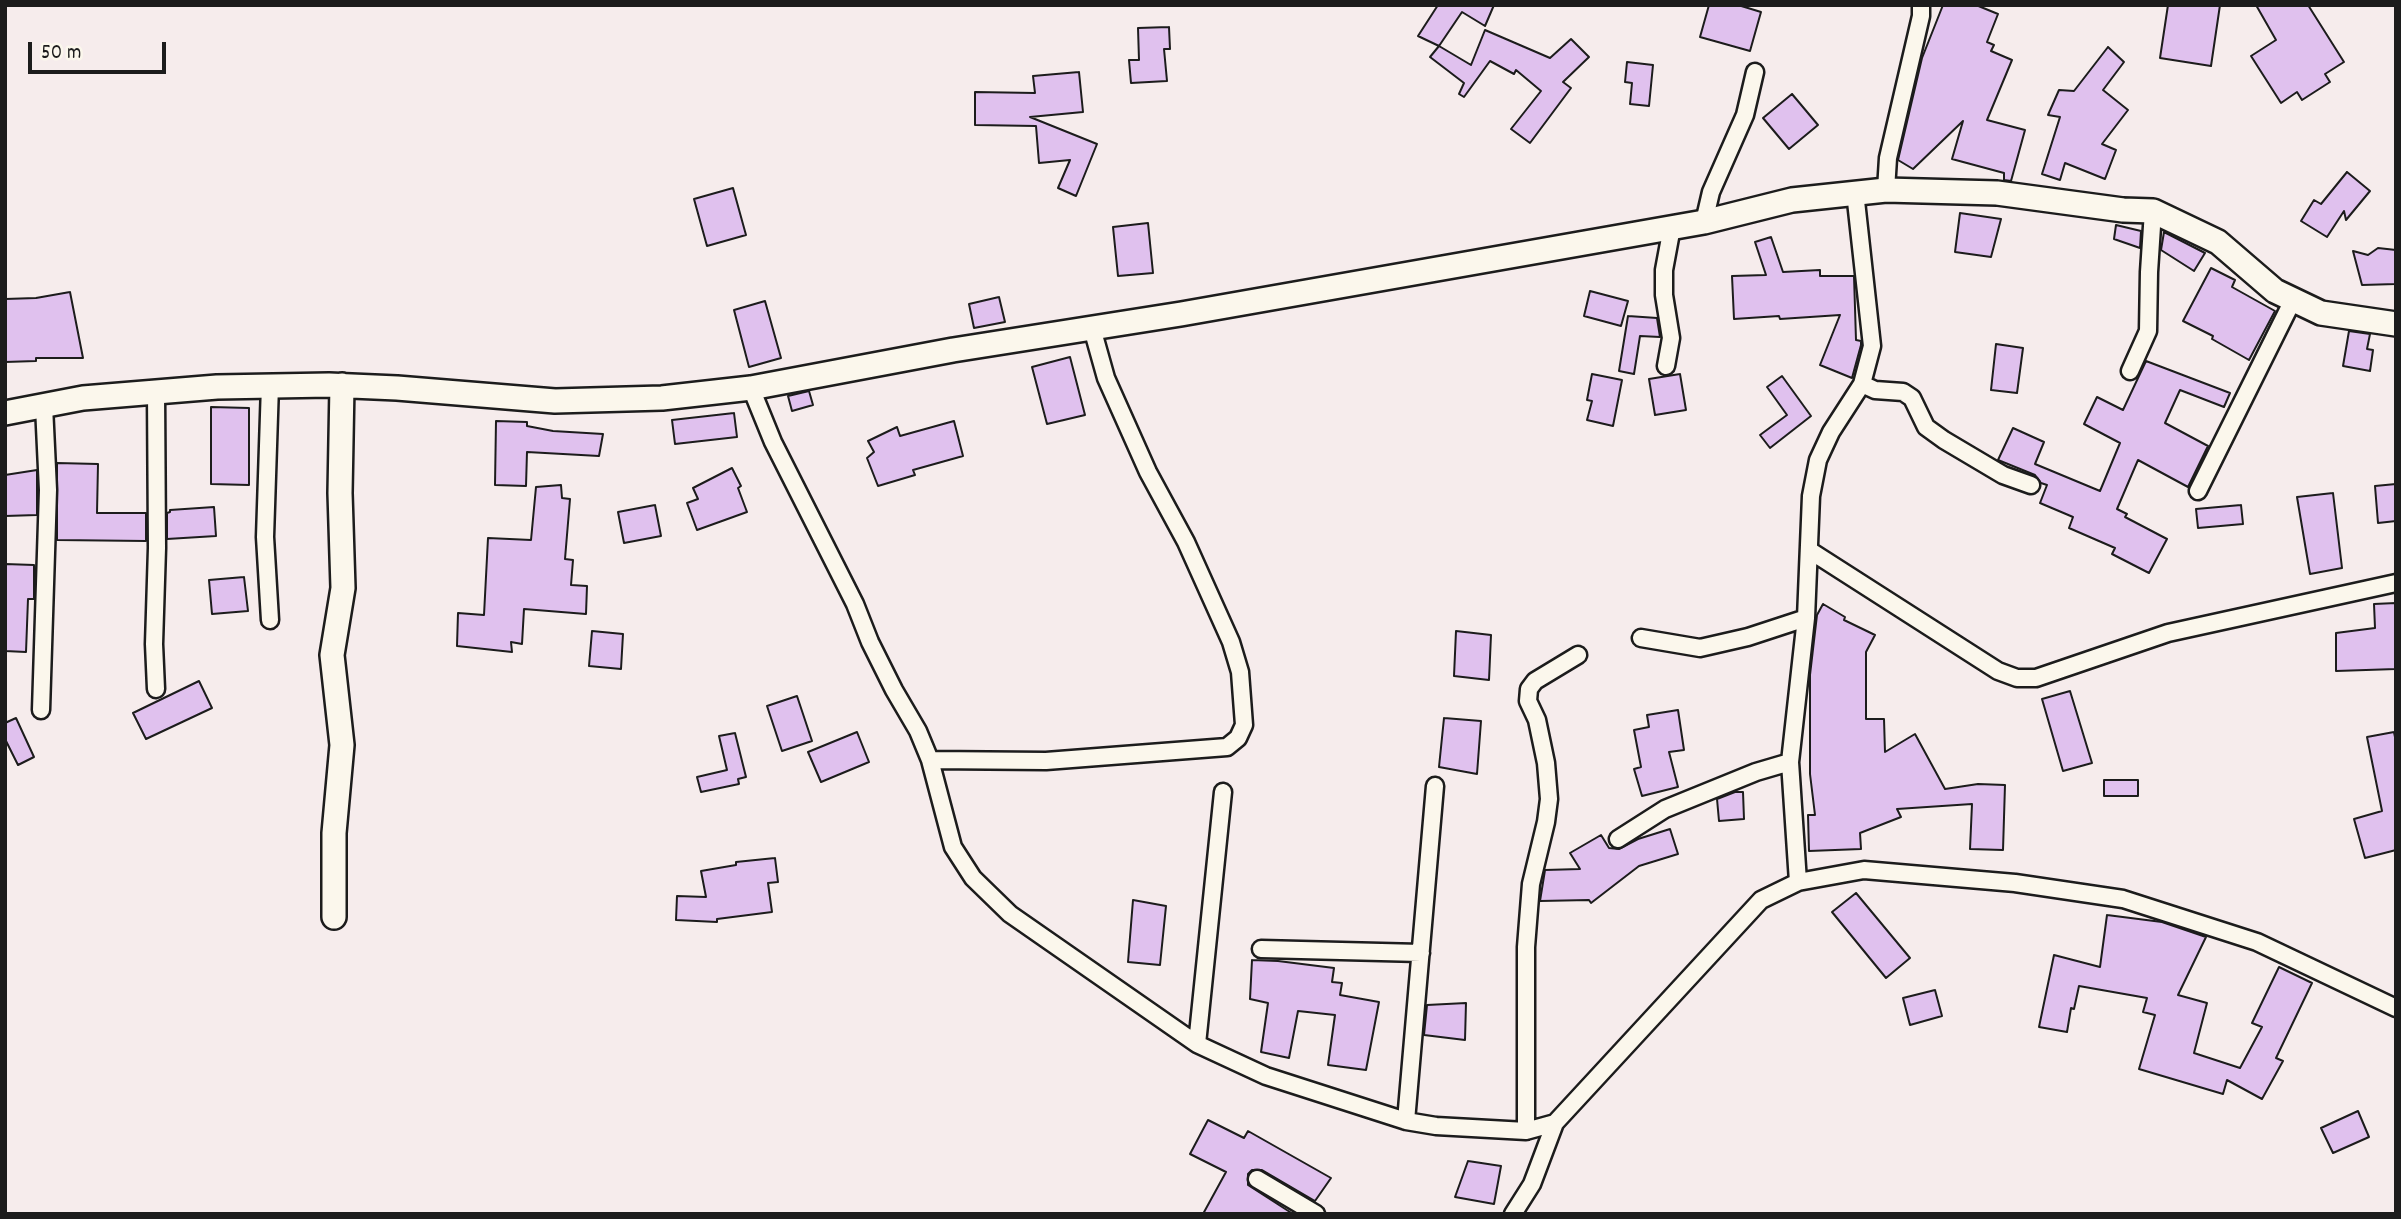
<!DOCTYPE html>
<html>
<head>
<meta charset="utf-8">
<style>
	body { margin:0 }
	#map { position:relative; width:2401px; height:1219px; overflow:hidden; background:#f6ecec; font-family:Dekko,sans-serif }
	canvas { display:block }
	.frame { position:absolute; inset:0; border:7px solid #1c1c1c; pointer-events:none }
	.scale { position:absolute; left:28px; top:42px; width:138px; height:32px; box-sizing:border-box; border:4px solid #1c1c1c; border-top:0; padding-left:9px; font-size:21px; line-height:24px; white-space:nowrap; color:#1c1c1c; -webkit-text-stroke:5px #fbf7ec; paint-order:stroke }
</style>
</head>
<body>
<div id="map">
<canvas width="2401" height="1219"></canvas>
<div class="frame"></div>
<div class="scale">50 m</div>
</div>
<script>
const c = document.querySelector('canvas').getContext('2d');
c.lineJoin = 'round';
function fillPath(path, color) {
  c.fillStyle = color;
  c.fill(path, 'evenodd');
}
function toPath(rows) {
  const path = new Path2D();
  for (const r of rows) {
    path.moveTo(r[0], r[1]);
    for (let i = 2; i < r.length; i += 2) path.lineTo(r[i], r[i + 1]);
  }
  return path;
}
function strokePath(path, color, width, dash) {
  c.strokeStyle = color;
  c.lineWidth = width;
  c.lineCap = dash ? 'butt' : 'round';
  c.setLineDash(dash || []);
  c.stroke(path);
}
const building = toPath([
	[1438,5,1494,5,1485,26,1462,12,1439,46,1418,36,1438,5],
	[1709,5,1738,5,1761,12,1750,51,1700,37,1709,5],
	[1943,5,1976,5,1998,14,1987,42,1994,45,1991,51,2012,60,1987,120,2025,130,2011,181,2004,180,2004,173,1952,159,1963,121,1913,169,1898,160,1922,58,1943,5],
	[2168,5,2220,5,2211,66,2160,58,2168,5],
	[2256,5,2308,5,2344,62,2325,74,2330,82,2302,100,2297,92,2281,103,2251,56,2276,40,2256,5],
	[1169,27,1170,49,1164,49,1167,81,1131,83,1129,60,1139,60,1138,28,1169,27],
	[1485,30,1550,58,1571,39,1589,57,1563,82,1571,88,1530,143,1511,129,1541,91,1516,70,1514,74,1490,61,1464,97,1459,94,1464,83,1430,57,1439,46,1471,65,1485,30],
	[2108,47,2124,62,2103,90,2128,110,2102,144,2116,150,2105,179,2065,163,2060,180,2042,174,2060,117,2048,115,2059,90,2074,91,2108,47],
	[1627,62,1653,65,1649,106,1630,104,1632,83,1625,82,1627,62],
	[1079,72,1083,112,1030,117,1097,144,1076,196,1058,188,1070,160,1039,163,1036,126,975,125,975,92,1035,93,1033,76,1079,72],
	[1792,94,1818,125,1789,149,1763,118,1792,94],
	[2347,172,2370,191,2346,220,2344,211,2327,237,2301,221,2314,200,2321,204,2347,172],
	[733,188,746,235,707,246,694,199,733,188],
	[1960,213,2001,219,1991,257,1955,252,1960,213],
	[1148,223,1153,273,1118,276,1113,227,1148,223],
	[2116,225,2141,231,2140,248,2114,239,2116,225],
	[2164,232,2205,253,2194,271,2161,250,2164,232],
	[1771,237,1783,272,1820,270,1820,276,1854,276,1856,340,1861,341,1861,345,1852,378,1820,365,1840,315,1780,319,1779,316,1734,319,1732,276,1766,275,1755,242,1771,237],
	[2378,248,2396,250,2396,284,2362,285,2353,251,2368,255,2378,248],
	[2211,268,2235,280,2232,287,2275,311,2249,360,2212,339,2213,336,2183,321,2211,268],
	[1590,291,1628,301,1621,326,1584,316,1590,291],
	[70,292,83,358,36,358,36,361,5,362,5,299,36,298,70,292],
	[999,297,1005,322,974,328,969,304,999,297],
	[765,301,781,358,749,367,734,310,765,301],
	[1628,316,1657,318,1660,337,1640,336,1634,374,1619,371,1628,316],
	[2349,331,2370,334,2367,349,2373,350,2370,371,2343,366,2349,331],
	[1996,344,2023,348,2017,393,1991,390,1996,344],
	[1070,357,1085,415,1047,424,1032,367,1070,357],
	[2146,361,2230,393,2224,407,2180,390,2165,423,2208,446,2188,487,2138,460,2117,509,2127,514,2125,517,2167,539,2149,573,2112,554,2115,548,2069,528,2073,517,2040,503,2047,485,2041,483,2035,475,1998,460,2013,428,2044,442,2035,464,2100,491,2120,443,2084,424,2097,397,2123,410,2146,361],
	[1592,374,1622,380,1613,426,1587,420,1592,401,1587,400,1592,374],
	[1680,374,1686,410,1655,415,1649,379,1680,374],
	[1782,376,1811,416,1770,448,1760,435,1787,415,1767,387,1782,376],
	[809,391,813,405,792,411,788,396,809,391],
	[211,407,249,408,249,485,211,484,211,407],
	[734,413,737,437,675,444,672,420,734,413],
	[496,421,527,422,527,426,553,431,603,434,599,456,527,452,526,486,495,485,496,421],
	[954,421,963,456,913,470,915,475,878,486,867,458,874,452,868,441,897,427,900,436,954,421],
	[57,463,98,464,97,513,146,513,146,541,57,540,57,463],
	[732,468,741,486,738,488,747,512,697,530,687,503,698,499,693,488,732,468],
	[37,470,37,515,5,516,5,475,37,470],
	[2396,484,2396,521,2378,523,2375,486,2396,484],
	[561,485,562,498,570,499,565,559,573,560,571,585,587,586,586,614,524,609,522,644,511,642,512,652,457,646,458,613,484,615,488,538,531,540,536,487,561,485],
	[2333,493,2342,568,2310,574,2297,497,2333,493],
	[655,505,661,536,624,543,618,512,655,505],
	[2241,505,2243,524,2198,528,2196,509,2241,505],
	[214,507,216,536,167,539,167,513,170,512,170,510,214,507],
	[5,564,34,565,34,599,28,599,26,652,5,651,5,564],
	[244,577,248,611,212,614,209,580,244,577],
	[2396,603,2396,669,2336,671,2336,633,2375,628,2374,604,2396,603],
	[1823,604,1845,617,1844,620,1875,635,1866,652,1866,719,1884,719,1885,752,1915,734,1945,789,1978,784,2005,785,2003,850,1970,849,1972,804,1897,809,1901,817,1860,833,1861,849,1809,851,1808,815,1815,815,1810,774,1810,675,1817,615,1823,604],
	[592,631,623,634,621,669,589,666,592,631],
	[1456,631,1491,635,1489,680,1454,676,1456,631],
	[199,681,212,708,146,739,133,713,199,681],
	[2070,691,2092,763,2063,771,2042,699,2070,691],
	[797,696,812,741,782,751,767,706,797,696],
	[1678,710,1684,750,1669,752,1678,787,1642,796,1634,769,1641,767,1634,730,1649,727,1647,715,1678,710],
	[16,718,34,757,18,765,5,739,5,723,16,718],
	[1444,718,1481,721,1477,774,1439,767,1444,718],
	[857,732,869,762,821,782,808,752,857,732],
	[2394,732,2396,742,2396,850,2365,858,2354,819,2382,811,2367,737,2394,732],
	[735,733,746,777,738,779,739,784,701,792,697,777,727,770,719,736,735,733],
	[2104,780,2138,780,2138,796,2104,796,2104,780],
	[1735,792,1743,792,1744,819,1719,821,1717,799,1735,792],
	[1670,829,1678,854,1639,866,1591,903,1589,900,1540,901,1545,870,1580,869,1570,853,1601,835,1609,848,1619,849,1638,839,1670,829],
	[775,858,778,882,768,883,772,912,717,919,717,922,676,920,677,896,706,897,701,871,736,865,736,862,775,858],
	[1856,893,1910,958,1886,978,1832,912,1856,893],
	[1133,900,1166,906,1160,965,1128,962,1133,900],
	[2107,915,2162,922,2206,937,2178,995,2207,1003,2194,1053,2240,1068,2262,1027,2252,1023,2279,967,2312,983,2276,1058,2283,1061,2262,1099,2227,1080,2223,1094,2139,1069,2155,1015,2143,1012,2147,998,2079,986,2074,1009,2071,1008,2067,1032,2039,1027,2054,955,2100,967,2107,915],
	[1252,960,1278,961,1334,968,1332,982,1342,983,1340,995,1379,1002,1366,1070,1328,1065,1335,1015,1298,1011,1289,1058,1261,1052,1268,1003,1250,999,1252,960],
	[1935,990,1942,1016,1910,1025,1903,998,1935,990],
	[1466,1003,1465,1040,1424,1035,1427,1005,1466,1003],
	[2358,1111,2369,1137,2333,1153,2321,1128,2358,1111],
	[1208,1120,1244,1138,1248,1131,1331,1178,1315,1201,1262,1170,1252,1170,1248,1174,1248,1185,1293,1214,1203,1214,1226,1172,1190,1154,1208,1120],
	[1468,1161,1501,1166,1494,1204,1455,1197,1468,1161]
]);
const street = toPath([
	[1886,190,1888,158,1921,16,1921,5],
	[1704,222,1711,192,1745,115,1755,72],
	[1666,366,1671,338,1664,295,1664,270,1672,227],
	[2130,371,2148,331,2149,272,2153,211],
	[1862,384,1875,390,1903,392,1912,398,1926,427,1944,440,2003,475,2031,485],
	[270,385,265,537,270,620],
	[751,388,773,442,855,604,870,642,894,690,918,731,930,760,953,847,973,878,1010,914,1197,1044,1266,1076,1406,1121,1436,1126,1526,1131,1555,1123,1761,900,1798,882,1864,870,2015,883,2123,899,2257,942,2396,1008],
	[2198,491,2293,300],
	[1809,550,1998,671,2017,678,2036,678,2168,633,2396,583],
	[1641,638,1700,648,1748,637,1806,618],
	[156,689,154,644,157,548,156,392],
	[41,710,48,490,44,406],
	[930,760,1046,761,1227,747,1238,738,1244,725,1240,672,1231,642,1186,542,1148,472,1106,378,1092,328],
	[1618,839,1665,809,1756,772,1790,762],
	[1798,882,1790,762,1806,618,1811,496,1818,460,1831,432,1862,384,1872,346,1855,192],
	[1261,949,1421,953],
	[1197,1044,1223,792],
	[1406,1121,1435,786],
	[1526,1131,1526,947,1531,884,1546,822,1549,799,1546,763,1537,720,1528,701,1529,689,1535,681,1578,655],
	[1257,1179,1316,1214],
	[1513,1214,1532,1184,1555,1123]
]);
const secondary = toPath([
	[5,413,83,398,217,387,329,385,397,388,555,401,662,398,751,388,953,350,1181,314,1704,222,1792,200,1886,190,1997,193,2123,210,2153,211,2218,242,2275,291,2321,313,2396,324],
	[334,917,334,833,342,745,332,655,343,588,340,493,342,385]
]);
fillPath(building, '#e0c1ee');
strokePath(building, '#1c1c1c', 2);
strokePath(street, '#1c1c1c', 21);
strokePath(secondary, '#1c1c1c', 28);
strokePath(street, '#fbf7ec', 16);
strokePath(secondary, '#fbf7ec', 23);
</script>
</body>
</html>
